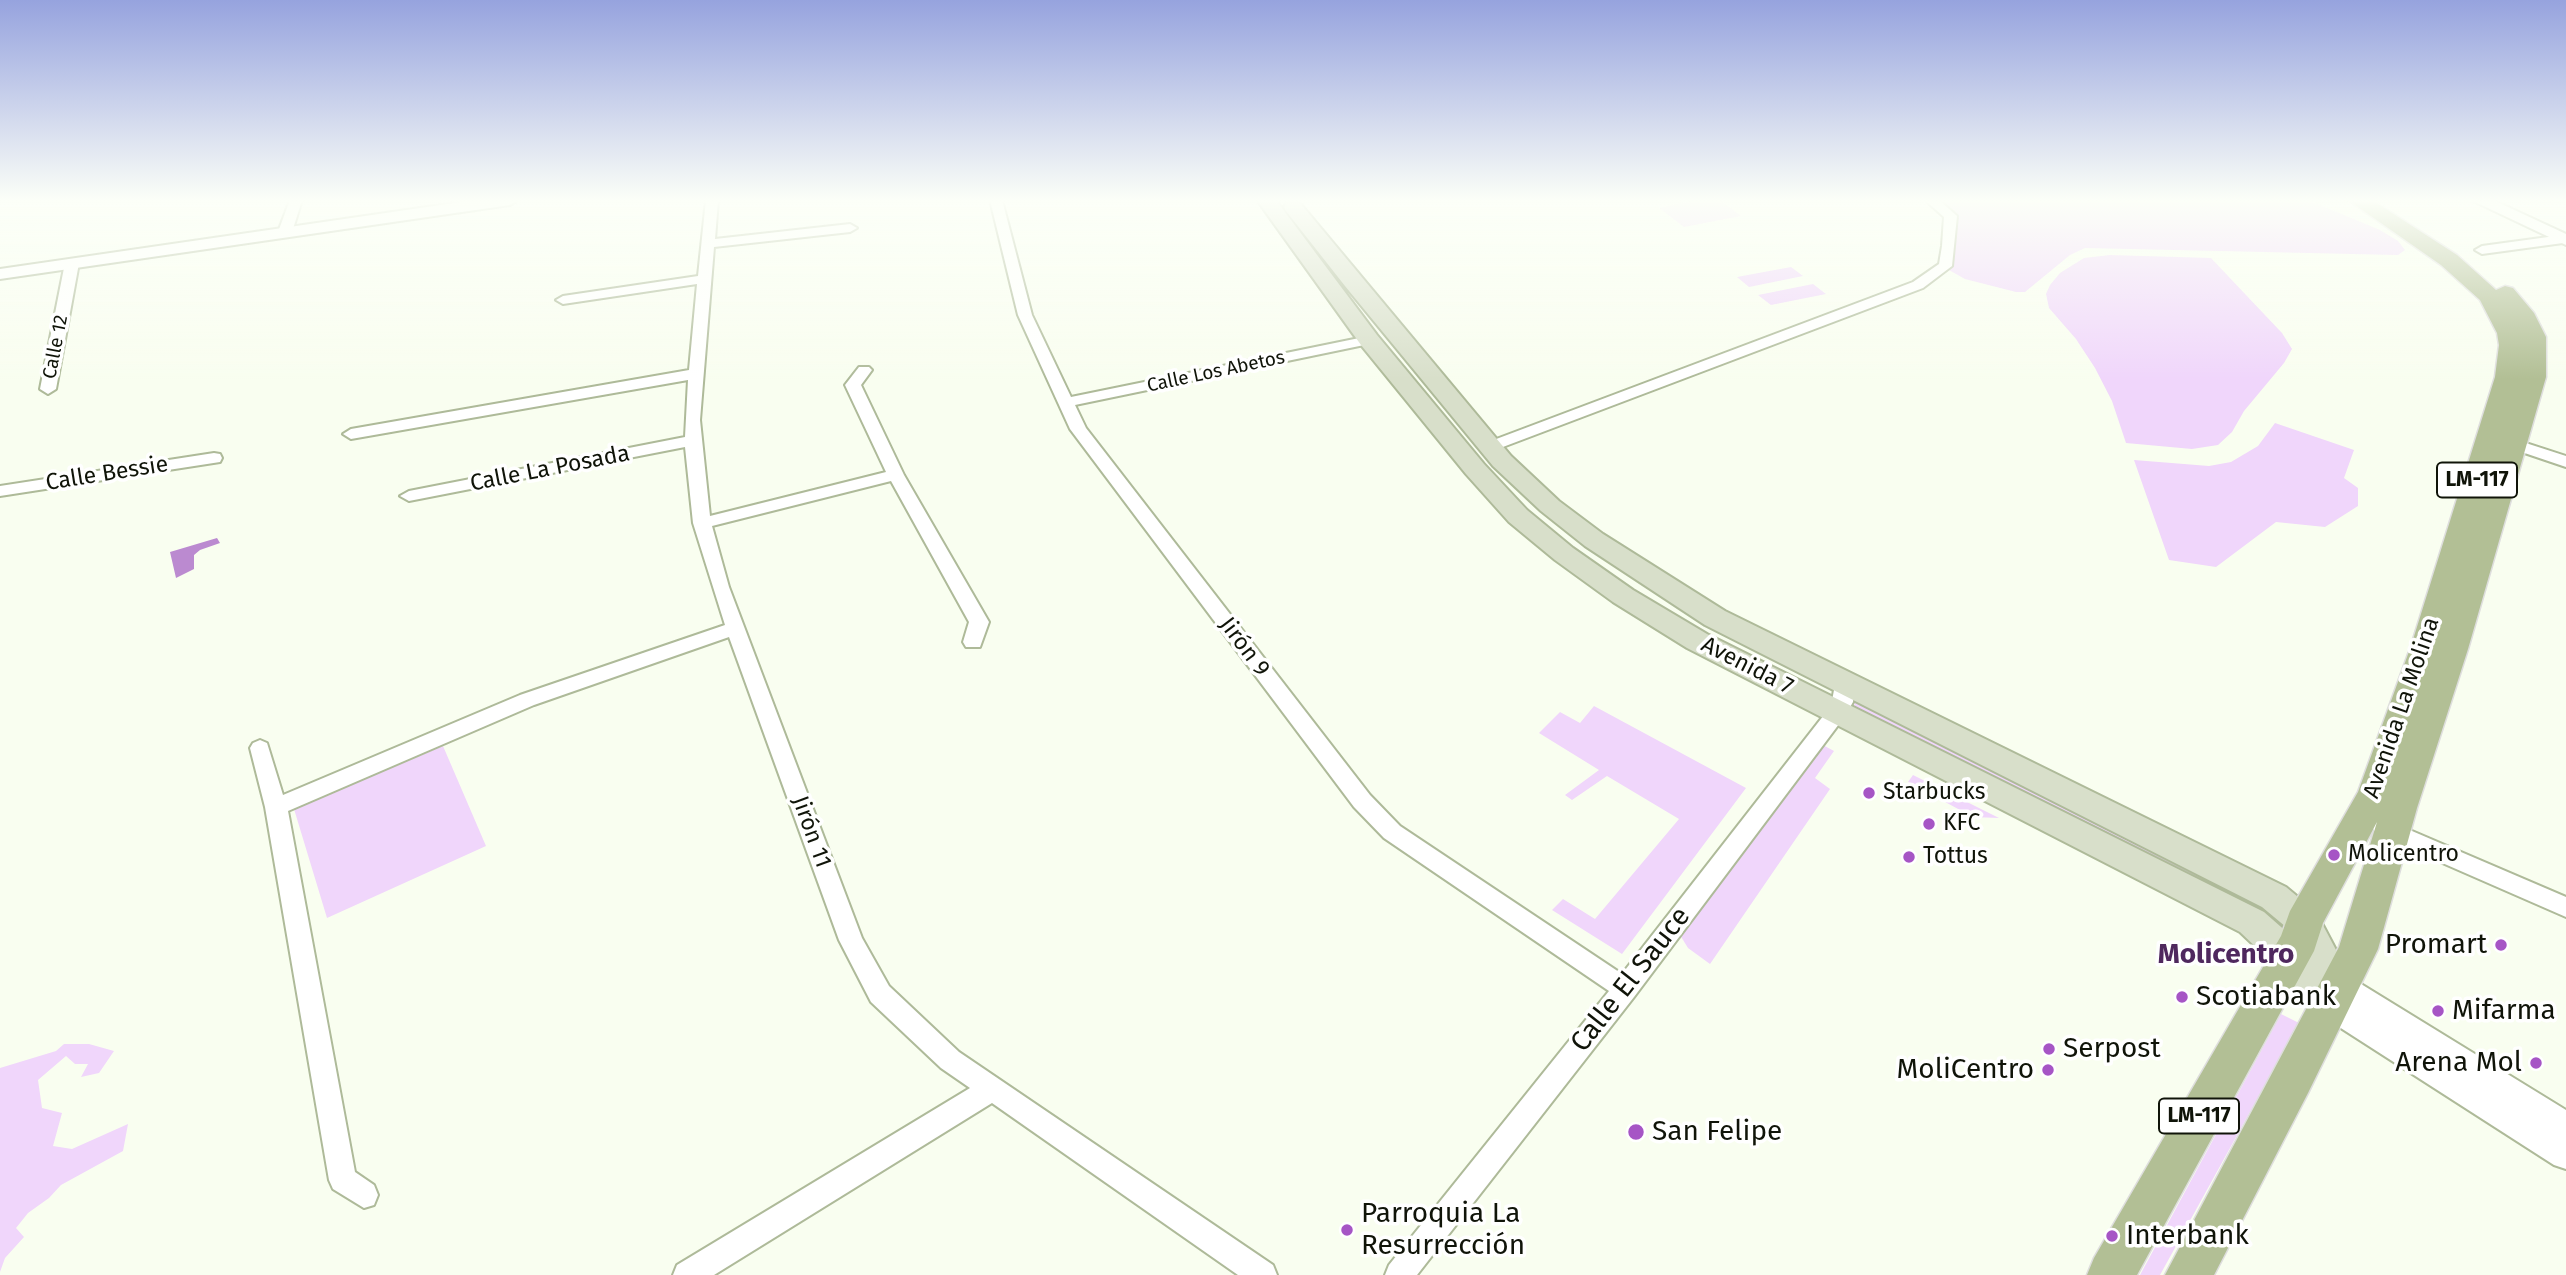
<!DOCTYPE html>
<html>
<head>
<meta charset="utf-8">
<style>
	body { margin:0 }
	canvas { display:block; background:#f9fef0 }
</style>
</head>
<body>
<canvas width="2566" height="1275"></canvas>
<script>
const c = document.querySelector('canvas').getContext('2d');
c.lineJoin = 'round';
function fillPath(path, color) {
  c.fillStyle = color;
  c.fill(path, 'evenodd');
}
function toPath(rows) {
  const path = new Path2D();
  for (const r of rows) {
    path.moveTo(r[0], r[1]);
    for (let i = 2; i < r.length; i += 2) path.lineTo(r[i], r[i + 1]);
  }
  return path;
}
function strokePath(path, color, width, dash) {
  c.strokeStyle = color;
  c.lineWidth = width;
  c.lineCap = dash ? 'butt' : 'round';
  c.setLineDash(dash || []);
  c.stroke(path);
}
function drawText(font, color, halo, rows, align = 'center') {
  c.font = font + ' "Fira Sans",sans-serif';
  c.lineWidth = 7;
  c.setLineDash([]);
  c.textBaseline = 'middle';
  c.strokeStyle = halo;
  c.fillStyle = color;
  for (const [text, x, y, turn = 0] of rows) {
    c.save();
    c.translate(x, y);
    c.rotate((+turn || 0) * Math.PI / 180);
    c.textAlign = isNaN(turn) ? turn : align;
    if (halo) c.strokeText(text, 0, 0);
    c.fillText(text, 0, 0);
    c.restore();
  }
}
const green = toPath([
	[1696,200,1720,200,1741,216,1684,227,1659,208],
	[1942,200,2308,200,2380,230,2398,241,2405,250,2398,255,2085,248,2070,255,2025,292,2016,292,1965,279,1949,270,1956,235,1954,212],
	[2110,255,2211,258,2282,333,2292,349,2284,363,2244,411,2232,432,2218,445,2192,449,2126,443,2112,401,2095,368,2076,339,2049,308,2046,294,2050,285,2060,273,2084,258],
	[1791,267,1803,276,1749,287,1737,277],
	[1813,284,1826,294,1771,305,1758,295],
	[2275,423,2354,450,2344,478,2358,488,2358,506,2325,527,2276,522,2216,567,2169,560,2134,460,2209,466,2231,462,2258,446],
	[1852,694,2248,893,2240,903,1850,711,1855,707],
	[1594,706,1746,788,1622,954,1552,910,1563,899,1595,919,1679,819,1607,776,1572,800,1565,795,1599,770,1539,733,1560,712,1580,723],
	[1821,744,1834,751,1815,778,1830,789,1710,964,1688,948,1680,935],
	[443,746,486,846,327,918,294,809],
	[1913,775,1999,818,1973,817,1908,782],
	[2281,1014,2299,1023,2160,1275,2140,1275],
	[64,1044,89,1044,114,1051,99,1073,81,1077,88,1064,75,1064,66,1056,38,1080,42,1108,62,1113,53,1146,72,1149,128,1124,123,1151,61,1185,49,1198,28,1213,16,1228,24,1237,5,1258,0,1272,0,1068,56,1051]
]);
const water = toPath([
	[217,538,220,543,200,550,194,555,194,569,176,578,170,552]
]);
const minor = toPath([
	[290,200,302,200,292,232,285,236,278,232,290,200],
	[706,200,718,200,715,239,850,224,857,228,850,232,714,247,700,420,710,516,886,472,845,385,859,367,869,367,872,370,861,385,904,475,989,622,980,647,966,647,963,642,969,622,891,481,712,526,729,587,862,938,889,986,959,1052,1273,1265,1277,1275,1238,1275,992,1103,714,1275,673,1275,677,1265,970,1088,941,1068,871,1002,839,940,729,637,534,705,288,811,355,1172,374,1185,378,1195,374,1205,364,1208,333,1189,329,1180,265,807,250,748,253,743,260,740,267,743,283,795,520,695,725,625,693,523,685,447,409,501,400,496,409,491,685,437,688,380,351,439,343,434,351,429,689,370,697,284,563,304,556,300,563,296,698,276,706,200],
	[990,200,1002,200,1032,315,1071,397,1369,336,1374,337,1376,340,1374,343,1369,344,1075,405,1086,428,1370,795,1400,826,1622,974,1831,706,1834,690,1827,679,1830,674,1844,674,1854,690,1853,702,1845,716,1634,997,1417,1275,1385,1275,1389,1265,1609,991,1384,838,1354,807,1070,429,1018,315,990,200],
	[1925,200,1939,200,1957,216,1952,266,1923,288,1495,450,1489,452,1481,447,1483,444,1913,282,1939,264,1942,246,1944,217,1925,200],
	[2563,235,2566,236,2566,242,2563,243,2482,254,2475,250,2482,246,2563,235],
	[72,259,79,263,56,389,48,394,40,389,65,263,72,259],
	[2501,435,2566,456,2566,467,2495,443,2493,440,2495,437,2501,435],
	[214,453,220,454,222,458,220,462,0,496,0,486,214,453],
	[2384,819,2566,897,2566,917,2376,834,2373,828,2376,822,2384,819]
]);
const tertiary = toPath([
	[475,200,518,200,510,205,0,279,0,269,475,200],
	[2471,200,2493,200,2566,234,2566,245,2471,200],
	[2337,973,2348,976,2566,1110,2566,1169,2554,1165,2319,1014,2314,1004,2319,994,2324,992,2321,986,2326,976,2337,973]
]);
const secondary = toPath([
	[1257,200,1276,200,1377,335,1484,464,1527,510,1573,548,1633,590,1707,634,2264,912,2297,941,2292,932,2262,907,1705,625,1585,546,1541,511,1493,466,1345,286,1286,211,1284,207,1286,203,1300,203,1511,456,1559,501,1603,534,1725,611,2286,887,2316,912,2355,986,2350,997,2345,998,2348,1004,2343,1015,2330,1020,2317,1015,2278,968,2240,932,1687,648,1613,602,1555,560,1509,522,1466,474,1361,345,1257,200]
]);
const primary = toPath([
	[2348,200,2372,200,2457,255,2496,290,2505,286,2513,288,2534,313,2546,337,2546,377,2468,649,2417,808,2378,949,2308,1093,2214,1275,2165,1275,2339,947,2377,822,2323,923,2314,951,2137,1275,2087,1275,2094,1258,2281,936,2290,911,2358,792,2411,646,2495,377,2499,345,2497,333,2480,300,2441,265,2348,200]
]);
const markers = [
	[1869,793,7,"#a655c5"],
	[1929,824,7,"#a655c5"],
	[2334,855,7,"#a655c5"],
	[1909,857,7,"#a655c5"],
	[2501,945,7,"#a655c5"],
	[2182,997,7,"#a655c5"],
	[2438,1011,7,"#a655c5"],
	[2049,1049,7,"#a655c5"],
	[2536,1063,7,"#a655c5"],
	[2048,1070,7,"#a655c5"],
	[1636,1132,9,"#a655c5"],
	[1347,1230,7,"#a655c5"],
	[2112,1236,7,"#a655c5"]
];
const farStreetnames = [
	["Calle 12",56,347,-79],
	["Calle Los Abetos",1216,372,-12]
];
const shields = [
	[2477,480,80],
	[2199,1116,80]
];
const shieldNames = [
	["LM-117",2477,480],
	["LM-117",2199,1116]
];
const streetNames = [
	["Calle La Posada",550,469,-11],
	["Calle Bessie",107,474,-9],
	["Jirón 9",1244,647,53],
	["Avenida 7",1747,666,27],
	["Avenida La Molina",2402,708,-71],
	["Jirón 11",811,832,70]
];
const poiNames = [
	["Starbucks",1883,793],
	["KFC",1943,824],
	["Molicentro",2348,855],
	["Tottus",1923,857]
];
const nearPoinames = [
	["Promart",2487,945,"right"],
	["Scotiabank",2196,997],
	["Mifarma",2452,1011],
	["Serpost",2063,1049],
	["Arena Mol",2522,1063,"right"],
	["MoliCentro",2034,1070,"right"],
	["San Felipe",1652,1132],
	["Parroquia La",1361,1214],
	["Resurrección",1361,1246],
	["Interbank",2126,1236]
];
const nearNeighbourhoodnames = [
	["Molicentro",2226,955]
];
const nearStreetnames = [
	["Calle El Sauce",1631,980,-52]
];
fillPath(green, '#f0d6fb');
fillPath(water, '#bb8ad0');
strokePath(minor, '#aeba99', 4);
strokePath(tertiary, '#aeba99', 4);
strokePath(secondary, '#aeba99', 4);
strokePath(primary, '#dededd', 3);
fillPath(minor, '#fff');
fillPath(tertiary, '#fff');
fillPath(secondary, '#d8dfca');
fillPath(primary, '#b2bf95');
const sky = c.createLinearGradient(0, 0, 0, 379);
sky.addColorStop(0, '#96a3de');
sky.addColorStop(0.53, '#fcfff8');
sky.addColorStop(1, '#fcfff800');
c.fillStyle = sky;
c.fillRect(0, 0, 2566, 379);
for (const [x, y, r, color] of markers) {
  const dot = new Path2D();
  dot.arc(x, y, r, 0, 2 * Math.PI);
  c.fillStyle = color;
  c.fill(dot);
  strokePath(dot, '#fff', 2.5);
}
drawText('19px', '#101409', '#fff', farStreetnames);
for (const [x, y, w] of shields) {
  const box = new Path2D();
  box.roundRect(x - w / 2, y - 17.5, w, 35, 5);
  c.fillStyle = '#fff';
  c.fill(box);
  strokePath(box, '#101409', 2);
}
drawText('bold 21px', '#101409', null, shieldNames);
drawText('23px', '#101409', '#fff', streetNames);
drawText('23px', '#101409', '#fff', poiNames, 'left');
drawText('28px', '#101409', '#fff', nearPoinames, 'left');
drawText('bold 28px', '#4f285e', '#fff', nearNeighbourhoodnames);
drawText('28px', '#101409', '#fff', nearStreetnames);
</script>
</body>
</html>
